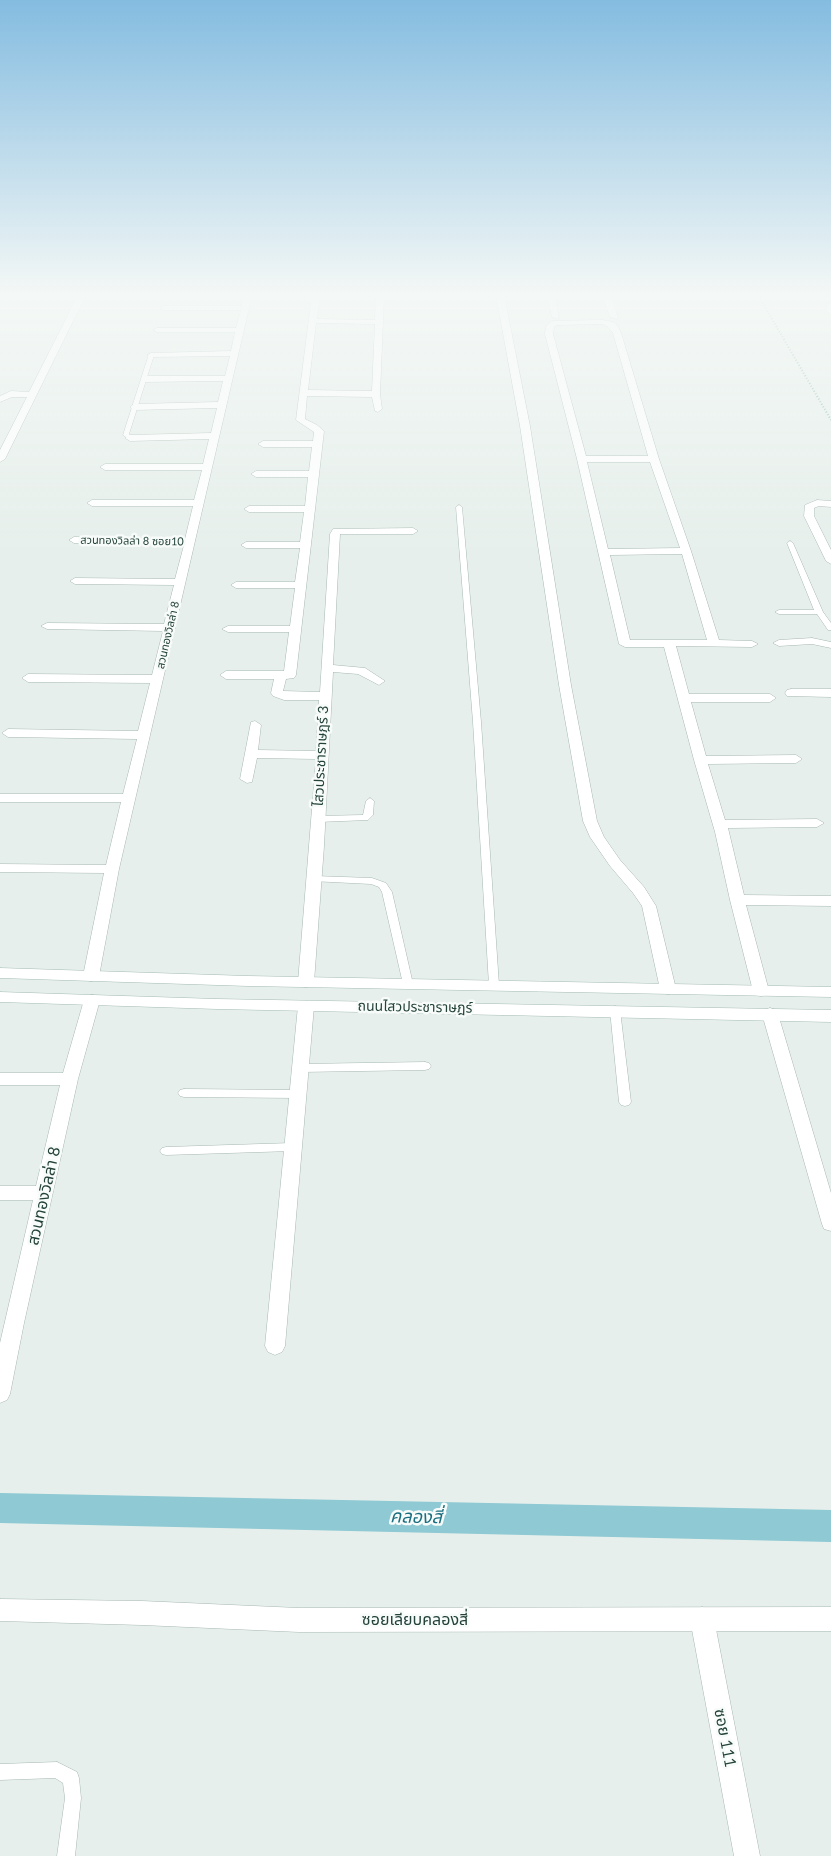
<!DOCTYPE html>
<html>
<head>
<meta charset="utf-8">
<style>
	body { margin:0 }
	canvas { display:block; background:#e6efeb }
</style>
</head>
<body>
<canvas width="831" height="1856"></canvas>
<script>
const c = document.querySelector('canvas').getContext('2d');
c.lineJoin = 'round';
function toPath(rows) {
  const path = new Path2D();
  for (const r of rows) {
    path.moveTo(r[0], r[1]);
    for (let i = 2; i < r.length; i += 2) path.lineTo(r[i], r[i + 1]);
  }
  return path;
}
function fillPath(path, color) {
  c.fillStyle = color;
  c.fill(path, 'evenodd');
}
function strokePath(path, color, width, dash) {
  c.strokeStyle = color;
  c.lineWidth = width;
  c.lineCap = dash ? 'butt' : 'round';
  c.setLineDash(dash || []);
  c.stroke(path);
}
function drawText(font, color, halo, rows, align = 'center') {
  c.font = font + ' Lato,"Noto Sans Thai",sans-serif';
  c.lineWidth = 5;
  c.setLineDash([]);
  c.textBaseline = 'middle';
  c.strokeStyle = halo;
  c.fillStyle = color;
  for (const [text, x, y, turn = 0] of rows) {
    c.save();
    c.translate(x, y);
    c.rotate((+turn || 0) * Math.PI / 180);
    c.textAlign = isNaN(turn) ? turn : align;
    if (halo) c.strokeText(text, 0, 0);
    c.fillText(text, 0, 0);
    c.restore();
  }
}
const canal = toPath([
	[0,1493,831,1510,831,1542,0,1523,0,1493]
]);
const path = toPath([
	[758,295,831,420]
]);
const service = toPath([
	[831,302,831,315,825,309,831,302],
	[149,354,154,355,129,434,133,438,130,440,123,435,149,354],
	[459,505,462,507,481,722,499,985,494,989,489,985,473,722,456,507,459,505],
	[790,541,793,543,823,612,831,623,831,630,828,630,817,614,779,614,775,612,779,610,814,610,787,543,790,541],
	[370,798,374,801,373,815,368,820,318,822,313,819,318,816,363,815,366,801,370,798],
	[314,876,372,878,386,883,392,892,413,984,412,986,404,986,403,984,382,892,379,887,371,884,311,881,309,879,314,876],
	[615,1006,620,1010,631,1102,629,1105,625,1106,621,1105,619,1102,610,1010,615,1006],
	[425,1062,429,1063,431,1066,429,1069,425,1070,300,1072,296,1071,294,1068,296,1065,300,1064,425,1062],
	[184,1089,298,1090,302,1091,304,1094,302,1097,298,1098,184,1097,180,1096,178,1093,180,1090,184,1089],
	[292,1143,296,1144,298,1147,296,1150,292,1151,166,1155,162,1154,160,1151,162,1148,166,1147,292,1143],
	[57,1762,77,1772,79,1778,81,1798,75,1856,57,1856,65,1798,63,1783,55,1778,0,1780,0,1764,57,1762]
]);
const minor = toPath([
	[78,295,86,295,5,459,0,462,0,450,27,397,12,397,0,402,0,396,11,391,29,392,78,295],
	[244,295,252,295,119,869,99,976,97,980,91,981,85,980,83,976,104,873,0,872,0,864,106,865,121,802,0,802,0,794,123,794,137,739,8,737,2,733,8,729,138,731,150,683,28,682,22,678,28,674,152,675,163,631,47,629,41,626,47,623,164,624,174,585,75,584,70,581,75,578,175,579,184,545,74,543,69,540,74,537,185,539,193,506,92,506,87,503,92,500,194,500,202,470,105,470,100,467,105,464,203,464,209,439,130,441,125,438,130,435,211,433,217,408,134,410,130,407,134,404,218,402,223,381,144,382,140,379,144,376,225,376,230,356,151,357,147,355,151,353,231,351,235,332,157,332,153,330,157,328,236,328,241,310,164,310,160,308,164,306,242,306,244,295],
	[312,295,320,295,317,319,375,320,376,295,384,295,380,394,382,409,378,412,375,411,372,397,307,396,305,419,317,425,324,431,296,675,294,678,286,679,283,691,320,692,330,534,333,529,413,528,418,531,413,534,340,534,333,665,365,668,385,681,379,685,358,674,333,672,324,846,314,982,312,986,306,987,300,986,298,982,316,759,257,758,252,782,247,783,240,779,251,722,255,721,261,725,258,750,316,751,319,700,284,700,273,696,271,693,274,679,226,679,220,675,226,671,284,671,289,632,228,632,222,629,228,626,290,626,295,588,236,588,231,585,236,582,295,582,300,548,246,548,241,545,246,542,300,542,304,512,249,512,244,509,249,506,305,506,308,477,256,477,251,474,256,471,309,471,312,447,263,447,258,444,263,441,313,441,314,432,296,420,312,295],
	[316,323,375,324,372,391,308,390,316,323],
	[496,295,504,295,530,426,571,685,597,821,604,837,620,860,644,887,656,906,676,989,674,993,668,994,662,993,660,989,642,906,633,893,610,866,590,837,583,821,559,685,520,426,496,295],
	[547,295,555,295,559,319,552,317,547,295],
	[602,295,610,295,618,317,617,319,610,317,602,295],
	[602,320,613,322,618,326,621,333,659,459,691,551,719,640,752,641,758,644,752,647,676,646,689,694,770,694,776,698,770,702,691,702,706,756,796,755,802,759,796,763,708,764,725,820,817,819,824,823,817,827,728,828,744,895,831,896,831,906,746,905,769,991,767,995,761,996,755,995,753,991,730,900,715,832,694,760,664,647,625,647,619,644,577,459,545,334,546,326,552,321,602,320],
	[602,324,607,326,613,333,648,456,586,456,553,334,554,327,557,325,602,324],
	[587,462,650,462,680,548,608,549,587,462],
	[682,554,707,640,630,640,610,555,682,554],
	[817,500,831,501,831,507,819,506,814,508,814,516,831,550,831,564,826,561,804,516,805,505,817,500],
	[812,638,831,642,831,648,812,644,779,646,773,643,779,640,812,638],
	[791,689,831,689,831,697,787,696,785,693,787,690,791,689],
	[92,995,98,996,100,1000,78,1079,24,1323,10,1394,7,1400,0,1403,0,1343,33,1200,0,1200,0,1186,36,1186,60,1085,0,1085,0,1073,63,1073,84,1000,86,996,92,995],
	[306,1001,312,1002,314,1006,285,1346,282,1352,275,1355,268,1352,265,1346,298,1006,300,1002,306,1001],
	[770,1008,776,1010,778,1014,831,1193,831,1231,824,1229,822,1224,762,1014,764,1010,770,1008],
	[702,1607,710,1611,714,1619,760,1856,734,1856,690,1619,694,1611,702,1607]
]);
const tertiary = toPath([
	[0,1599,142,1601,299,1608,831,1607,831,1631,299,1632,142,1625,0,1621,0,1599]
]);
const secondary = toPath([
	[0,968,248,976,831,987,831,997,248,986,0,978,0,968],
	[0,992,217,999,831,1010,831,1022,217,1009,0,1002,0,992]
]);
const farStreetnames = [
	["สวนทองวิลล่า 8 ซอย10",132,541,1],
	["สวนทองวิลล่า 8",168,635,-77]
];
const streetNames = [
	["ไสวประชาราษฎร์ 3",321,756,-87],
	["ถนนไสวประชาราษฎร์",415,1007,1]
];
const nearStreetnames = [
	["สวนทองวิลล่า 8",44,1196,-77],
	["ซอยเลียบคลองสี่",415,1620],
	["ซอย 111",725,1738,79]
];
const nearWaternames = [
	["คลองสี่",416,1517,1]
];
fillPath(canal, '#8ec9d4');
strokePath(service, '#a8b8b2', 1);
strokePath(minor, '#a8b8b2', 1);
strokePath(tertiary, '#a8b8b2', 1);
strokePath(secondary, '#a4bbb3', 1);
strokePath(path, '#86b3a5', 2, [1, 2]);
fillPath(service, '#fff');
fillPath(minor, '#fff');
fillPath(tertiary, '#fff');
fillPath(secondary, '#fff');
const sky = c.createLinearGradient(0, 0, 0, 555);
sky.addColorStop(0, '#84bce0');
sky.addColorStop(0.53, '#f4f8f6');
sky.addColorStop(1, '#f4f8f600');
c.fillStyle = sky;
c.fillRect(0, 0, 831, 555);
drawText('11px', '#24423a', '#f7fbf9', farStreetnames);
drawText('14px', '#24423a', '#f7fbf9', streetNames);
drawText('16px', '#24423a', '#f7fbf9', nearStreetnames);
drawText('italic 18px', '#1c6f80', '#f7fbf9', nearWaternames);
</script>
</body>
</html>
